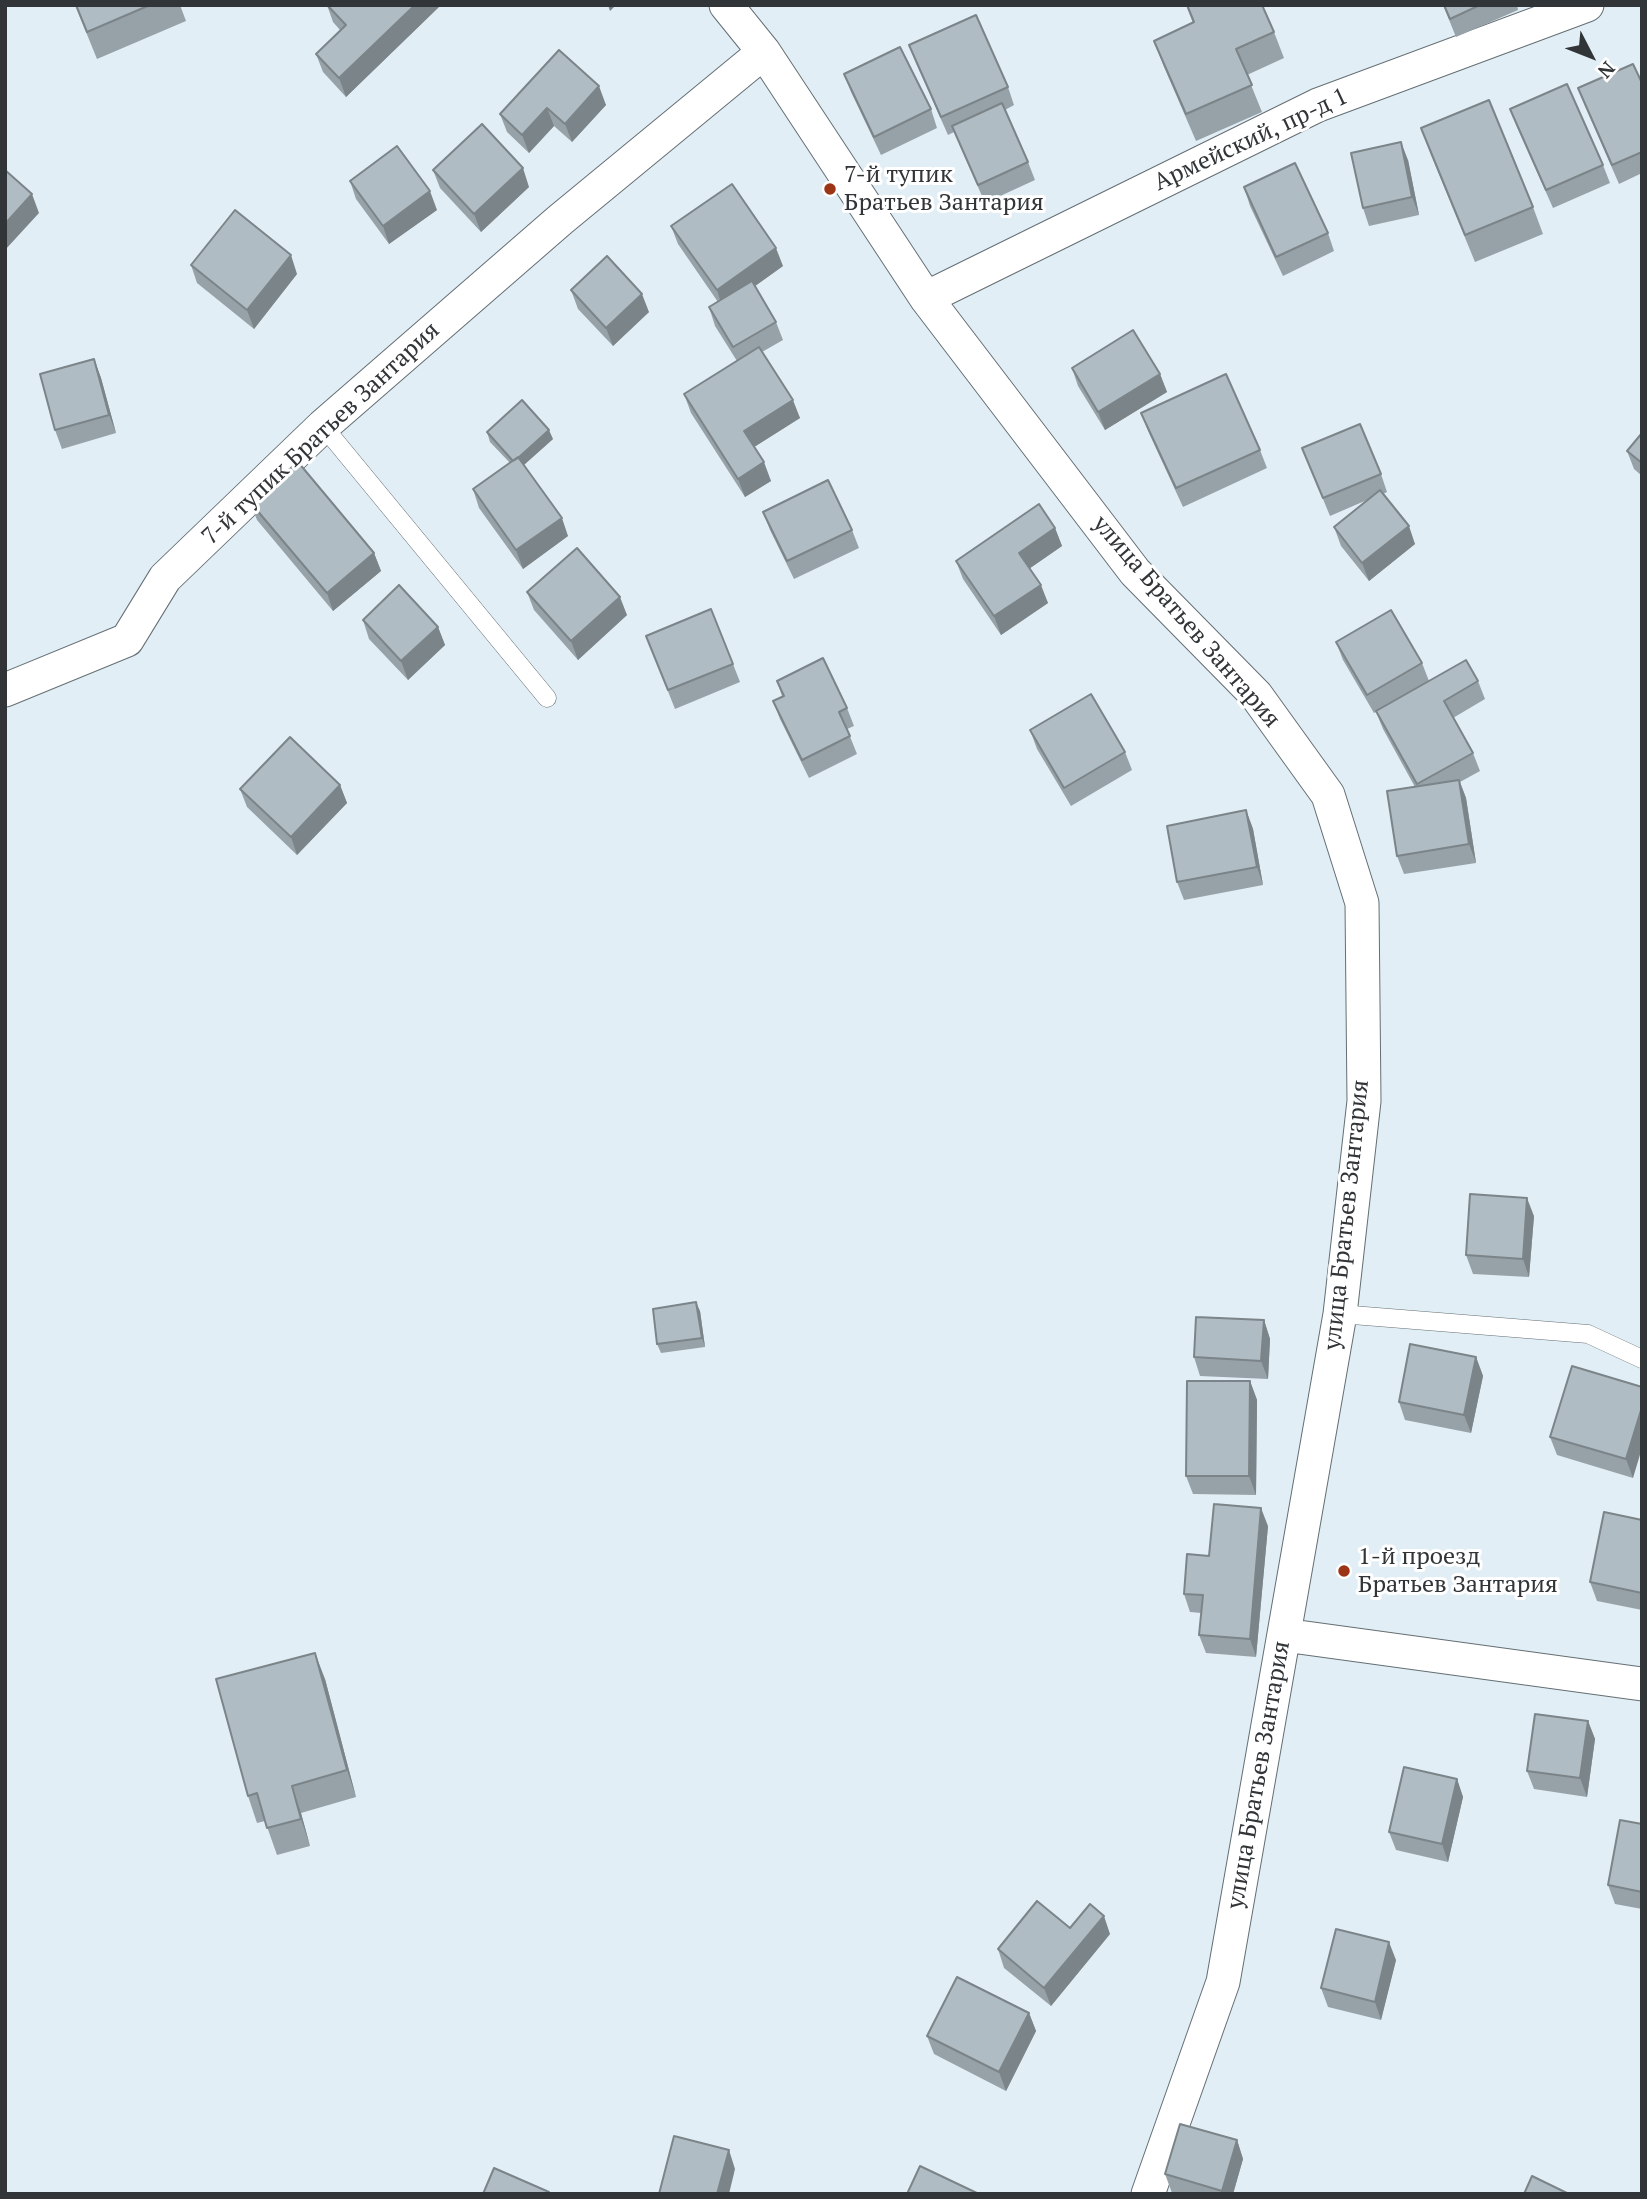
<!DOCTYPE html>
<html>
<head>
<meta charset="utf-8">
<style>
	body { margin:0 }
	#map { position:relative; width:1647px; height:2199px; overflow:hidden; background:#e2eef5; font-family:"PT Serif",serif }
	canvas { display:block }
	.frame { position:absolute; inset:0; border:7px solid #313538; pointer-events:none }
	.north { position:absolute; left:1556px; top:21px; width:70px; height:70px; -webkit-text-stroke:5px #fff; paint-order:stroke; rotate:132deg; font-size:19px; font-weight:700; line-height:28px; text-align:center; color:#313538 }
	.north::after { content:''; display:block; margin:auto; width:24px; height:32px; background:#313538; clip-path:polygon(50% 0,100% 100%,50% 72%,0 100%) }
</style>
</head>
<body>
<div id="map">
<canvas width="1647" height="2199"></canvas>
<div class="frame"></div>
<div class="north">N</div>
</div>
<script>
const c = document.querySelector('canvas').getContext('2d');
c.lineJoin = 'round';
function toPath(rows) {
  const path = new Path2D();
  for (const r of rows) {
    path.moveTo(r[0], r[1]);
    for (let i = 2; i < r.length; i += 2) path.lineTo(r[i], r[i + 1]);
  }
  return path;
}
function strokePath(path, color, width, dash) {
  c.strokeStyle = color;
  c.lineWidth = width;
  c.lineCap = dash ? 'butt' : 'round';
  c.setLineDash(dash || []);
  c.stroke(path);
}
function fillPath(path, color) {
  c.fillStyle = color;
  c.fill(path, 'evenodd');
}
function drawText(font, color, halo, rows, align = 'center') {
  c.font = font + ' "PT Serif",serif';
  c.lineWidth = 6;
  c.setLineDash([]);
  c.textBaseline = 'middle';
  c.strokeStyle = halo;
  c.fillStyle = color;
  for (const [text, x, y, turn = 0] of rows) {
    c.save();
    c.translate(x, y);
    c.rotate((+turn || 0) * Math.PI / 180);
    c.textAlign = isNaN(turn) ? turn : align;
    if (halo) c.strokeText(text, 0, 0);
    c.fillText(text, 0, 0);
    c.restore();
  }
}
const service = toPath([
	[323,426,547,698],
	[1340,1314,1588,1334,1642,1359]
]);
const minor = toPath([
	[726,5,764,52,926,298,1135,572,1256,695,1328,795,1362,903,1364,1101,1340,1314,1223,1982,1148,2194],
	[926,298,1318,105,1587,5],
	[5,690,127,640,165,578,323,426,560,220,764,52],
	[1284,1635,1642,1684]
]);
const wall = toPath([
	[75,5,180,5,186,21,97,59],
	[327,5,441,5,346,97,323,72,316,54,340,30,333,22],
	[1186,5,1274,32,1284,58,1247,75,1262,112,1196,141,1164,67,1154,41,1193,23],
	[1443,5,1517,5,1518,10,1456,37],
	[909,45,1008,87,1014,105,1005,110,1028,162,1035,180,985,203,954,132,948,135,916,63],
	[559,50,606,105,572,142,554,126,529,153,507,132,500,114],
	[844,74,931,109,937,128,881,155,851,92],
	[1642,83,1642,173,1619,184,1585,106,1578,88],
	[1510,109,1603,165,1610,183,1553,208,1517,127],
	[1421,128,1533,207,1543,234,1475,262,1431,155],
	[1408,160,1419,215,1369,226,1363,208],
	[433,170,529,187,481,232,440,188],
	[350,181,437,210,389,244,356,199],
	[1244,187,1328,233,1334,251,1283,276,1250,206],
	[671,226,783,266,755,286,776,322,783,340,762,352,800,418,754,447,771,481,745,497,691,413,684,394,737,361,715,326,709,307,718,302,678,244],
	[191,265,297,274,254,329,197,283],
	[571,290,649,312,613,346,578,309],
	[94,359,101,378,116,433,62,449,55,430],
	[1072,368,1160,374,1167,392,1105,430,1078,386],
	[1141,413,1260,450,1267,468,1183,507,1148,431],
	[487,432,553,439,524,465,568,536,523,569,479,508,473,489,510,463,490,442],
	[1642,433,1642,476,1634,469,1627,451],
	[1302,448,1381,474,1387,492,1383,494,1415,544,1369,581,1341,546,1334,527,1367,500,1330,516],
	[250,502,374,553,381,571,333,611,257,520],
	[763,512,852,530,859,548,794,579,770,530],
	[1055,528,1062,546,1030,568,1048,603,1001,635,963,579,956,561],
	[527,592,627,615,578,660,534,610],
	[363,620,438,627,445,645,408,680,369,639],
	[646,636,733,664,740,682,675,709],
	[1336,642,1422,663,1429,681,1478,681,1485,699,1453,718,1473,753,1480,771,1460,782,1466,798,1476,863,1404,874,1397,856,1415,787,1383,729,1376,712,1374,713,1343,660],
	[777,681,847,708,854,726,847,729,857,754,809,778,780,719,773,701,782,696],
	[1030,730,1125,752,1132,770,1071,806,1037,749],
	[340,785,347,803,297,855,247,807,240,789],
	[1246,810,1253,829,1263,885,1184,900,1177,882],
	[1534,1216,1529,1277,1473,1274,1466,1255],
	[700,1311,705,1347,661,1353,657,1344],
	[1264,1320,1270,1339,1268,1379,1200,1376,1194,1357],
	[1476,1357,1483,1376,1471,1433,1405,1420,1399,1402],
	[1250,1381,1257,1400,1256,1495,1193,1494,1186,1476],
	[1642,1387,1633,1478,1557,1455,1550,1437],
	[1642,1520,1642,1610,1597,1601,1590,1582],
	[1268,1526,1256,1657,1206,1653,1199,1635,1201,1613,1190,1612,1184,1594,1209,1556],
	[325,1679,356,1797,301,1813,310,1846,277,1855,265,1821,257,1823,248,1796],
	[1588,1721,1595,1739,1587,1797,1534,1789,1527,1771],
	[1457,1779,1463,1797,1448,1862,1396,1850,1389,1832],
	[1642,1824,1642,1909,1615,1904,1608,1885],
	[1110,1934,1051,2006,1004,1968,998,1949],
	[1396,1960,1381,2020,1328,2007,1321,1988],
	[1029,2013,1036,2031,1006,2091,934,2054,927,2036],
	[1237,2140,1243,2159,1233,2194,1175,2194,1172,2193,1165,2174]
]);
const shadedWall = toPath([
	[415,5,441,5,346,97,339,78],
	[608,5,616,5,610,11],
	[599,86,606,105,572,142,565,124],
	[547,108,554,126,529,153,522,135],
	[1401,142,1408,160,1419,215,1412,197],
	[523,168,529,187,481,232,474,214],
	[430,191,437,210,389,244,383,226],
	[32,194,39,213,5,250,5,224],
	[776,248,783,266,723,309,717,290],
	[291,255,297,274,254,329,247,310],
	[642,294,649,312,613,346,606,328],
	[94,359,101,378,116,433,109,415],
	[1160,374,1167,392,1105,430,1098,412],
	[793,400,800,418,751,449,744,431],
	[549,430,553,439,517,471,514,462],
	[764,462,771,481,745,497,738,479],
	[562,518,568,536,523,569,516,550],
	[1409,526,1415,544,1369,581,1362,563],
	[1055,528,1062,546,1026,571,1019,553],
	[374,553,381,571,333,611,327,593],
	[1041,585,1048,603,1001,635,994,616],
	[620,597,627,615,578,660,571,641],
	[438,627,445,645,408,680,401,661],
	[1459,780,1466,798,1476,863,1469,844],
	[340,785,347,803,297,855,291,837],
	[1246,810,1253,829,1263,885,1257,867],
	[1527,1198,1534,1216,1529,1277,1523,1259],
	[696,1302,700,1311,705,1347,702,1338],
	[1264,1320,1270,1339,1268,1379,1261,1361],
	[1476,1357,1483,1376,1471,1433,1464,1415],
	[1250,1381,1257,1400,1256,1495,1249,1476],
	[1642,1407,1642,1448,1633,1478,1626,1459],
	[1261,1508,1268,1526,1256,1657,1250,1639],
	[315,1653,325,1679,356,1797,347,1770],
	[5,1685,7,1712,5,1708],
	[1588,1721,1595,1739,1587,1797,1580,1778],
	[1457,1779,1463,1797,1448,1862,1442,1844],
	[292,1786,301,1813,310,1846,301,1819],
	[1104,1916,1110,1934,1051,2006,1044,1988],
	[1389,1942,1396,1960,1381,2020,1375,2002],
	[1029,2013,1036,2031,1006,2091,999,2072],
	[1237,2140,1243,2159,1233,2194,1223,2194,1222,2191],
	[729,2150,735,2169,729,2194,717,2194]
]);
const building = toPath([
	[76,5,150,5,87,32,76,5],
	[327,5,415,5,339,78,316,54,346,25,327,5],
	[1187,5,1262,5,1274,32,1236,49,1252,85,1186,114,1154,41,1194,22,1187,5],
	[1444,5,1480,5,1450,19,1444,5],
	[976,15,1008,87,941,117,909,45,976,15],
	[900,47,931,109,874,137,844,74,900,47],
	[559,50,599,86,565,124,547,108,522,135,500,114,559,50],
	[1633,64,1642,83,1642,152,1612,165,1578,88,1633,64],
	[1567,84,1603,165,1546,190,1510,109,1567,84],
	[1489,100,1533,207,1465,235,1421,128,1489,100],
	[1002,103,1028,162,978,185,952,126,1002,103],
	[482,124,523,168,474,214,433,170,482,124],
	[1401,142,1412,197,1363,208,1351,153,1401,142],
	[397,146,430,191,383,226,350,181,397,146],
	[1295,163,1328,233,1276,257,1244,187,1295,163],
	[5,170,32,194,5,224,5,170],
	[732,184,776,248,717,290,671,226,732,184],
	[235,210,291,255,247,310,191,265,235,210],
	[607,256,642,294,606,328,571,290,607,256],
	[752,281,776,322,733,347,709,307,752,281],
	[1133,330,1160,374,1098,412,1072,368,1133,330],
	[759,347,793,400,744,431,764,462,738,479,684,394,759,347],
	[94,359,109,415,55,430,40,374,94,359],
	[1226,374,1260,450,1176,488,1141,413,1226,374],
	[522,400,549,430,518,458,513,461,487,432,522,400],
	[1360,424,1381,474,1323,498,1302,448,1360,424],
	[1642,433,1642,463,1627,451,1642,433],
	[518,457,562,518,516,550,473,489,518,457],
	[298,462,374,553,327,593,250,502,298,462],
	[828,480,852,530,787,561,763,512,828,480],
	[1380,490,1409,526,1362,563,1334,527,1380,490],
	[1039,504,1055,528,1019,553,1041,585,994,616,956,561,1039,504],
	[577,548,620,597,571,641,527,592,577,548],
	[399,585,438,627,401,661,363,620,399,585],
	[711,609,733,664,668,690,646,636,711,609],
	[1391,610,1422,663,1367,695,1336,642,1391,610],
	[823,658,847,708,839,712,850,736,802,760,773,701,784,696,777,681,823,658],
	[1466,660,1478,681,1444,701,1473,753,1417,784,1376,711,1466,660],
	[1091,694,1125,752,1064,788,1030,730,1091,694],
	[290,737,340,785,291,837,240,789,290,737],
	[1459,780,1469,844,1397,856,1387,791,1459,780],
	[1246,810,1257,867,1177,882,1167,826,1246,810],
	[1470,1194,1527,1198,1523,1259,1466,1255,1470,1194],
	[696,1302,702,1338,657,1344,653,1309,696,1302],
	[1196,1317,1264,1320,1261,1361,1194,1357,1196,1317],
	[1410,1344,1476,1357,1464,1415,1399,1402,1410,1344],
	[1572,1366,1642,1387,1642,1407,1626,1459,1550,1437,1572,1366],
	[1187,1381,1250,1381,1249,1476,1186,1476,1187,1381],
	[1214,1504,1261,1508,1250,1639,1199,1635,1203,1595,1184,1594,1187,1554,1209,1556,1214,1504],
	[1604,1512,1642,1520,1642,1593,1590,1582,1604,1512],
	[315,1653,347,1770,292,1786,301,1819,267,1828,257,1793,248,1796,216,1679,315,1653],
	[1535,1714,1588,1721,1580,1778,1527,1771,1535,1714],
	[1404,1767,1457,1779,1442,1844,1389,1832,1404,1767],
	[1620,1820,1642,1824,1642,1892,1608,1885,1620,1820],
	[1037,1901,1070,1928,1090,1904,1104,1916,1044,1988,998,1949,1037,1901],
	[1336,1929,1389,1942,1375,2002,1321,1988,1336,1929],
	[957,1977,1029,2013,999,2072,927,2036,957,1977],
	[1180,2124,1237,2140,1222,2191,1165,2174,1180,2124],
	[674,2136,729,2150,717,2194,659,2194,674,2136],
	[920,2166,979,2194,907,2194,920,2166],
	[494,2168,549,2192,548,2194,483,2194,494,2168],
	[1532,2176,1569,2194,1524,2194,1532,2176]
]);
const markers = [
	[830,189,7,"#9c3416"],
	[1344,1571,7,"#9c3416"]
];
const streetNames = [
	["Армейский, пр-д 1",1251,140,-25],
	["7-й тупик Братьев Зантария",321,434,-43],
	["улица Братьев Зантария",1186,622,49],
	["улица Братьев Зантария",1347,1215,-84],
	["улица Братьев Зантария",1259,1775,-80]
];
const poiNames = [
	["7-й тупик",844,175],
	["Братьев Зантария",844,203],
	["1-й проезд",1358,1557],
	["Братьев Зантария",1358,1585]
];
strokePath(service, '#646f74', 19);
strokePath(minor, '#646f74', 35);
strokePath(service, '#fff', 18);
strokePath(minor, '#fff', 33);
fillPath(wall, '#97a2a8');
fillPath(shadedWall, '#7b8488');
fillPath(building, '#b0bcc3');
strokePath(building, '#7b8488', 2);
for (const [x, y, r, color] of markers) {
  const dot = new Path2D();
  dot.arc(x, y, r, 0, 2 * Math.PI);
  c.fillStyle = color;
  c.fill(dot);
  strokePath(dot, '#fff', 2.5);
}
drawText('24px', '#313538', '#fff', streetNames);
drawText('24px', '#313538', '#fff', poiNames, 'left');
</script>
</body>
</html>
